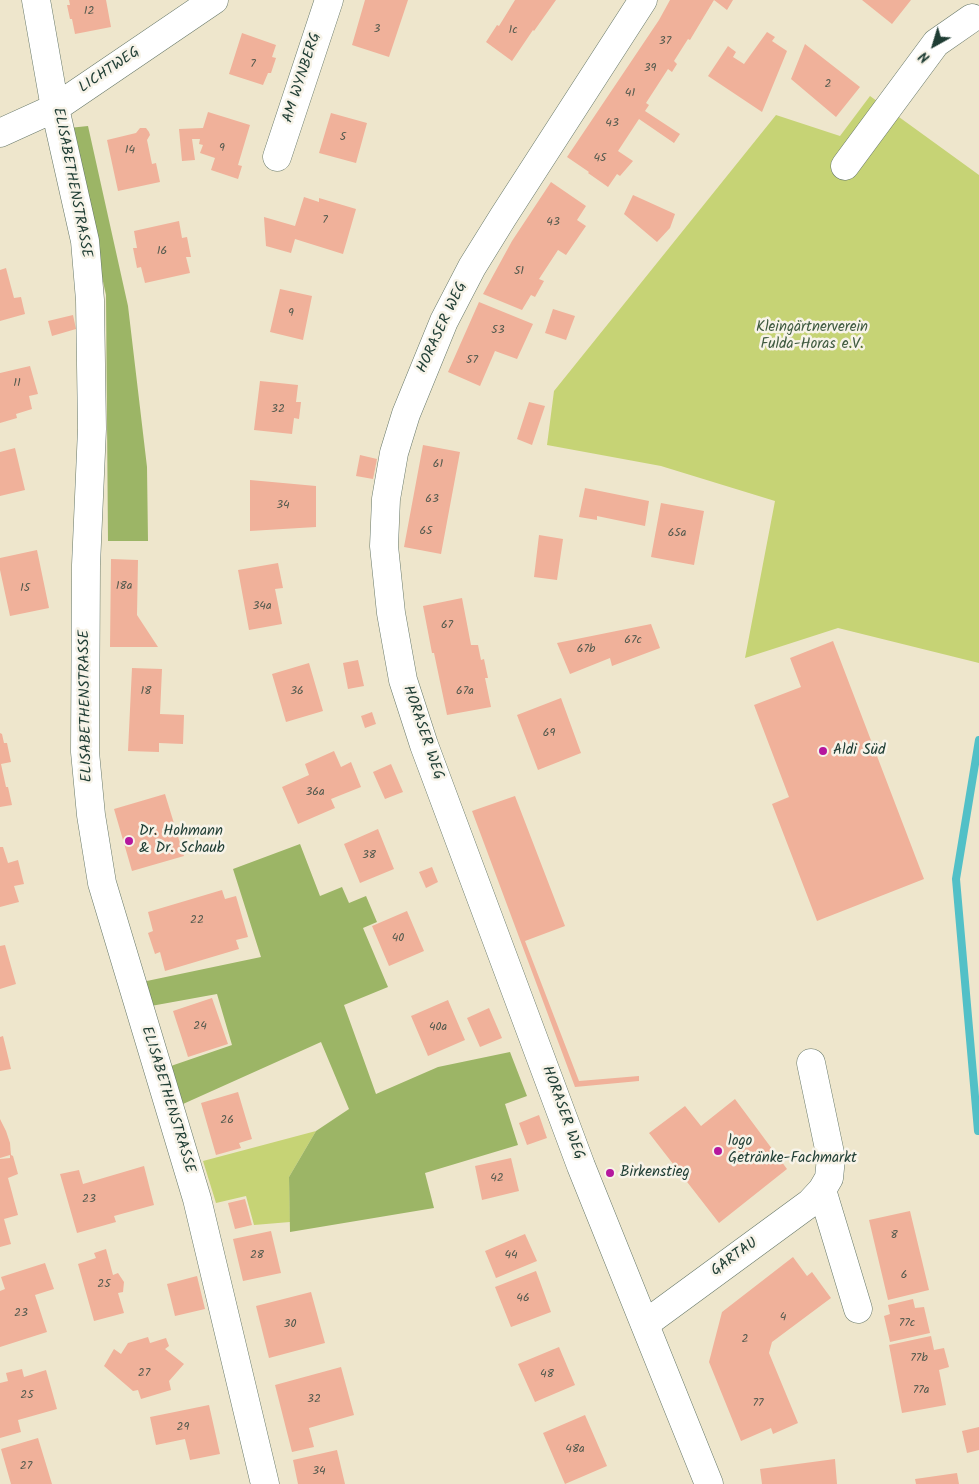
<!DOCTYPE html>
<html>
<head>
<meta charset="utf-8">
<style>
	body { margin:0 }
	#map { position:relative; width:979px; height:1484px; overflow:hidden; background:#eee6cc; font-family:Kalam,sans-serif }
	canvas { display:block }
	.north { position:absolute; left:909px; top:20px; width:50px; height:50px; -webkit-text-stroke:4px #f7f3e8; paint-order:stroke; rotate:219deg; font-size:14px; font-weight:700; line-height:20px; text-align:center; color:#1f3d34 }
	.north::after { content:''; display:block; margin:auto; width:18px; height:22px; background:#1f3d34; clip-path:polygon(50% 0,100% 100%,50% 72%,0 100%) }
</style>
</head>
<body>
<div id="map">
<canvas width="979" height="1484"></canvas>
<div class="north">N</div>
</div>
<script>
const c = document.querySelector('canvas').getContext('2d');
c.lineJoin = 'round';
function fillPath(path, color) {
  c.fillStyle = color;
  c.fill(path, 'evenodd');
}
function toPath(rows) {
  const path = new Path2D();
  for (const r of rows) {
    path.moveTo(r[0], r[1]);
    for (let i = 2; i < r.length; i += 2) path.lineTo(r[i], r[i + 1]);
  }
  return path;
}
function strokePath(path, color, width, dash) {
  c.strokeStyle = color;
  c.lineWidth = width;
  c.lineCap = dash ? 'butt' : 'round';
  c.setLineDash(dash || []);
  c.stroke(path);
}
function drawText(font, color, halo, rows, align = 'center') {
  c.font = font + ' Kalam,sans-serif';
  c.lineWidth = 5;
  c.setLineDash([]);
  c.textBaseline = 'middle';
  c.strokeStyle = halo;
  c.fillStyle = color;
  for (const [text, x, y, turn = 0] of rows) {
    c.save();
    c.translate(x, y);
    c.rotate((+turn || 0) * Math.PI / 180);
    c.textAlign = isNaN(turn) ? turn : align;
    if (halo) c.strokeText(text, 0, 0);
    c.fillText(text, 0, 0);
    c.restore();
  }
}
const green = toPath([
	[870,96,979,175,979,663,838,628,745,658,775,501,661,466,547,445,554,391,776,115,840,136],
	[316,1131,289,1177,290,1222,254,1225,246,1196,216,1203,203,1161]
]);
const forest = toPath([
	[88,126,128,306,147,467,148,541,108,541,106,295,69,128],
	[300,844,320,896,342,887,349,903,366,896,377,922,363,928,388,987,344,1005,376,1094,438,1067,510,1052,527,1096,505,1104,518,1145,425,1173,434,1208,290,1232,289,1177,316,1131,349,1109,321,1042,183,1104,168,1067,232,1045,217,994,151,1006,142,982,261,957,233,869]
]);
const stream = toPath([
	[978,1131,956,879,979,740]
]);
const building = toPath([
	[69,0,106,0,111,27,75,34,72,19,70,19,67,5,70,5],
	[365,0,408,0,389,57,352,45],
	[515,0,556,0,534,31,533,30,512,61,486,42,497,25,499,26],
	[670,0,733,0,727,10,714,0,690,40,688,39,674,61,677,64,672,72,668,69,646,103,649,105,645,111,680,134,674,143,639,119,618,151,633,161,620,176,617,174,608,187,588,173,589,172,567,157,659,20],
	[862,0,911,0,892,24],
	[767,32,775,37,772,41,787,51,762,112,708,76,728,46,736,52,733,57,744,64],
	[242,33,276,45,272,57,276,58,271,73,268,73,263,85,229,74],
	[805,44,860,87,836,117,791,79],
	[208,112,250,125,238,165,242,166,238,179,211,170,215,158,200,153,203,145,199,144,200,139,192,139,195,160,182,161,179,129,203,128],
	[331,113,367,123,356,163,319,153],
	[140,128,146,128,149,132,150,135,147,140,152,164,156,163,160,182,118,191,107,140,136,133],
	[551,182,586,206,577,220,586,226,566,255,558,250,539,279,544,281,535,297,531,295,522,310,483,294,512,241],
	[633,195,675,214,670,228,657,242,624,214],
	[304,197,319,202,319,198,356,209,343,254,295,239,291,253,266,246,264,217,295,226],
	[179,221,182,238,187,237,191,257,186,257,190,273,145,283,141,267,137,268,133,248,137,248,134,231],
	[6,268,14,298,21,297,25,314,0,321,0,270],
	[280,289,312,296,303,340,270,332],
	[479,302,533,324,517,359,495,351,480,386,448,372],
	[553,309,575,316,566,340,545,333],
	[73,315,76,329,52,336,48,321],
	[30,366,38,394,29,396,32,409,16,414,17,418,0,423,0,373],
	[260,381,298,385,296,402,301,402,299,419,294,418,292,434,254,430],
	[529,402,545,406,532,445,517,439],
	[423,445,460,452,441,554,404,547],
	[15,448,25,490,0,496,0,452],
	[360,455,377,459,373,479,356,476],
	[250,480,316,486,316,527,250,531],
	[585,488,649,501,645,526,597,516,597,520,579,517],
	[661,503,704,511,694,565,651,557],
	[539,535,563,539,557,580,534,577],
	[37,550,49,608,10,616,0,570,0,558],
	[111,559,138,560,137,615,158,647,110,647],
	[278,563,283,588,275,589,282,624,249,630,238,570],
	[462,598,471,645,478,645,481,660,484,659,488,678,485,678,491,707,447,715,434,653,432,653,423,606],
	[651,624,660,648,612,666,610,658,570,674,557,643],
	[833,641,924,879,817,921,772,804,789,797,754,705,801,687,790,658],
	[358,660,364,686,348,689,343,663],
	[309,663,323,711,286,722,272,674],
	[132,668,162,669,160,714,184,715,183,744,159,743,159,752,128,751],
	[561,698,581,753,538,770,517,715],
	[372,712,376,724,365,728,361,716],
	[0,733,2,734,4,743,7,743,11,762,1,764,6,787,8,787,12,805,0,807],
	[334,751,341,767,351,762,361,787,331,799,335,808,298,824,282,787,309,775,305,764],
	[391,764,403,792,385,799,373,772],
	[165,794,184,856,132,871,114,809],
	[515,796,565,926,525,941,579,1081,639,1076,639,1081,575,1087,472,811],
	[378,829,394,869,360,883,344,844],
	[0,847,3,847,8,863,18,860,24,884,14,886,19,902,0,907],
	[432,867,438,882,426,888,419,872],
	[222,890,225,899,236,896,248,937,236,940,239,949,165,971,160,952,155,954,148,933,153,931,148,912],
	[407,911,424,951,389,966,372,926],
	[5,945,16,984,0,989,0,946],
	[212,998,228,1044,188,1057,173,1011],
	[448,1000,465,1040,428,1056,411,1016],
	[489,1008,502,1038,480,1047,467,1018],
	[3,1036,11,1069,0,1071,0,1037],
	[238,1092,252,1139,239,1143,241,1148,216,1155,201,1103],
	[735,1099,787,1169,719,1223,649,1133,685,1106,701,1126],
	[539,1115,547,1138,527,1145,519,1123],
	[0,1119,6,1131,10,1143,11,1155,13,1156,18,1174,8,1178,18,1215,4,1219,11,1244,0,1247,0,1159,10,1158,10,1155,0,1158],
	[511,1158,519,1191,482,1200,475,1166],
	[144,1166,154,1205,114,1216,116,1222,77,1233,60,1174,79,1170,83,1184],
	[245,1199,252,1225,235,1229,228,1203],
	[910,1211,929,1290,888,1300,869,1220],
	[271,1231,281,1273,243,1281,233,1239],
	[525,1234,537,1261,496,1278,485,1251],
	[106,1249,113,1275,118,1273,124,1282,123,1292,118,1293,124,1313,94,1321,78,1264,96,1258,94,1253],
	[793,1257,807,1276,812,1272,831,1298,772,1342,769,1353,798,1423,773,1434,771,1428,741,1441,709,1362,722,1312],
	[45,1263,54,1289,35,1295,47,1332,0,1347,0,1291,5,1289,1,1277],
	[536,1271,551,1312,511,1327,495,1287],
	[197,1276,205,1309,175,1316,167,1284],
	[311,1292,325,1343,269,1358,256,1306],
	[913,1299,915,1308,924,1307,930,1333,890,1342,884,1316,890,1314,888,1305],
	[931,1336,934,1350,944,1348,949,1367,939,1370,946,1405,902,1413,889,1345],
	[148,1337,150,1343,166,1338,169,1346,165,1349,184,1364,169,1381,171,1390,141,1399,138,1390,133,1391,104,1366,114,1349,121,1354,128,1343],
	[559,1347,575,1385,535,1402,518,1364],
	[341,1367,354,1415,309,1428,314,1447,292,1452,275,1385],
	[22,1369,24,1377,46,1370,57,1409,18,1420,21,1432,0,1438,0,1383,8,1381,6,1373],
	[209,1405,220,1454,190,1460,185,1439,156,1445,150,1417],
	[585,1415,607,1466,565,1484,543,1433],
	[979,1427,979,1450,967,1453,962,1431],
	[38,1438,52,1484,11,1484,1,1449],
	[337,1450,345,1484,298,1484,293,1460],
	[835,1459,837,1484,762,1484,760,1469],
	[957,1473,959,1484,916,1484,915,1479]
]);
const minor = toPath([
	[36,0,55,108,85,241,90,300,92,429,86,565,85,752,91,815,102,883,197,1199,265,1484],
	[0,133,55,108,214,0],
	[277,157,329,0],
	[845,166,936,43,972,18],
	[822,1190,858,1309],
	[645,1324,810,1203,822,1190,829,1178,831,1158,811,1063]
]);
const major = toPath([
	[643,0,503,217,472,267,444,321,406,414,394,453,386,499,384,546,391,613,403,680,424,745,581,1166,709,1484]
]);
const markers = [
	[823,751,5,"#b5179e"],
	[129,841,5,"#b5179e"],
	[718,1151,5,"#b5179e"],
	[610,1173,5,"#b5179e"]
];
const numberNames = [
	["12",89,12],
	["3",377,30],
	["1c",513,31],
	["37",665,42],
	["7",253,65],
	["39",650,69],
	["2",828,85],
	["41",630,94],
	["43",612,124],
	["5",343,138],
	["9",222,149],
	["14",130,151],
	["45",600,159],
	["7",325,221],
	["43",553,223],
	["16",162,252],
	["51",519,272],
	["9",291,314],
	["53",498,331],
	["57",472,361],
	["11",17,384],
	["32",278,410],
	["61",438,465],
	["63",432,500],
	["34",283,506],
	["65",426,532],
	["65a",677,534],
	["18a",124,587],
	["15",25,589],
	["34a",262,607],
	["67",447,626],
	["67c",633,641],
	["67b",586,650],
	["18",146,692],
	["36",297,692],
	["67a",465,692],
	["69",549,734],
	["36a",315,793],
	["38",369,856],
	["22",197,921],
	["40",398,939],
	["24",200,1027],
	["40a",438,1028],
	["26",227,1121],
	["42",497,1179],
	["23",89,1200],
	["8",894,1236],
	["28",257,1256],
	["44",511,1256],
	["6",904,1276],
	["25",104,1285],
	["46",523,1299],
	["23",21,1314],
	["4",783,1318],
	["77c",907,1324],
	["30",290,1325],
	["2",745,1340],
	["77b",919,1359],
	["27",144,1374],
	["48",547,1375],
	["77a",921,1391],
	["25",27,1396],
	["32",314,1400],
	["77",758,1404],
	["29",183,1428],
	["48a",575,1450],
	["27",26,1467],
	["34",319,1472]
];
const streetNames = [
	["LICHTWEG",110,71,-34],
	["AM WYNBERG",303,78,-72],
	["ELISABETHENSTRASSE",71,183,79],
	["HORASER WEG",443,328,-65],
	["ELISABETHENSTRASSE",87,706,-91],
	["HORASER WEG",422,733,71],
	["ELISABETHENSTRASSE",167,1100,73],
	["HORASER WEG",562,1113,70],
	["GARTAU",735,1258,-36]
];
const parkNames = [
	["Kleingärtnerverein",812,328],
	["Fulda-Horas e.V.",812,345]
];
const poiNames = [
	["Aldi Süd",833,751],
	["Dr. Hohmann",139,832],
	["& Dr. Schaub",139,849],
	["logo",728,1142],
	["Getränke-Fachmarkt",728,1159],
	["Birkenstieg",620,1173]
];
fillPath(green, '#c6d375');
fillPath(forest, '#9cb566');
strokePath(stream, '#52c0c7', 8);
fillPath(building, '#f0b19a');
strokePath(minor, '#677869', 29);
strokePath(major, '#677869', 29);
strokePath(minor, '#fff', 28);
strokePath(major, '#fff', 28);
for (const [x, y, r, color] of markers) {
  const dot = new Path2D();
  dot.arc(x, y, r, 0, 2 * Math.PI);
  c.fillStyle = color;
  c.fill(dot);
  strokePath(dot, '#f7f3e8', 2);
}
drawText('12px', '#535a4e', null, numberNames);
drawText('15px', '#1f3d34', '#f7f3e8', streetNames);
drawText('15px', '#405b41', '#f7f3e8', parkNames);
drawText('15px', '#1f3d34', '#f7f3e8', poiNames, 'left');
</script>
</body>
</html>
